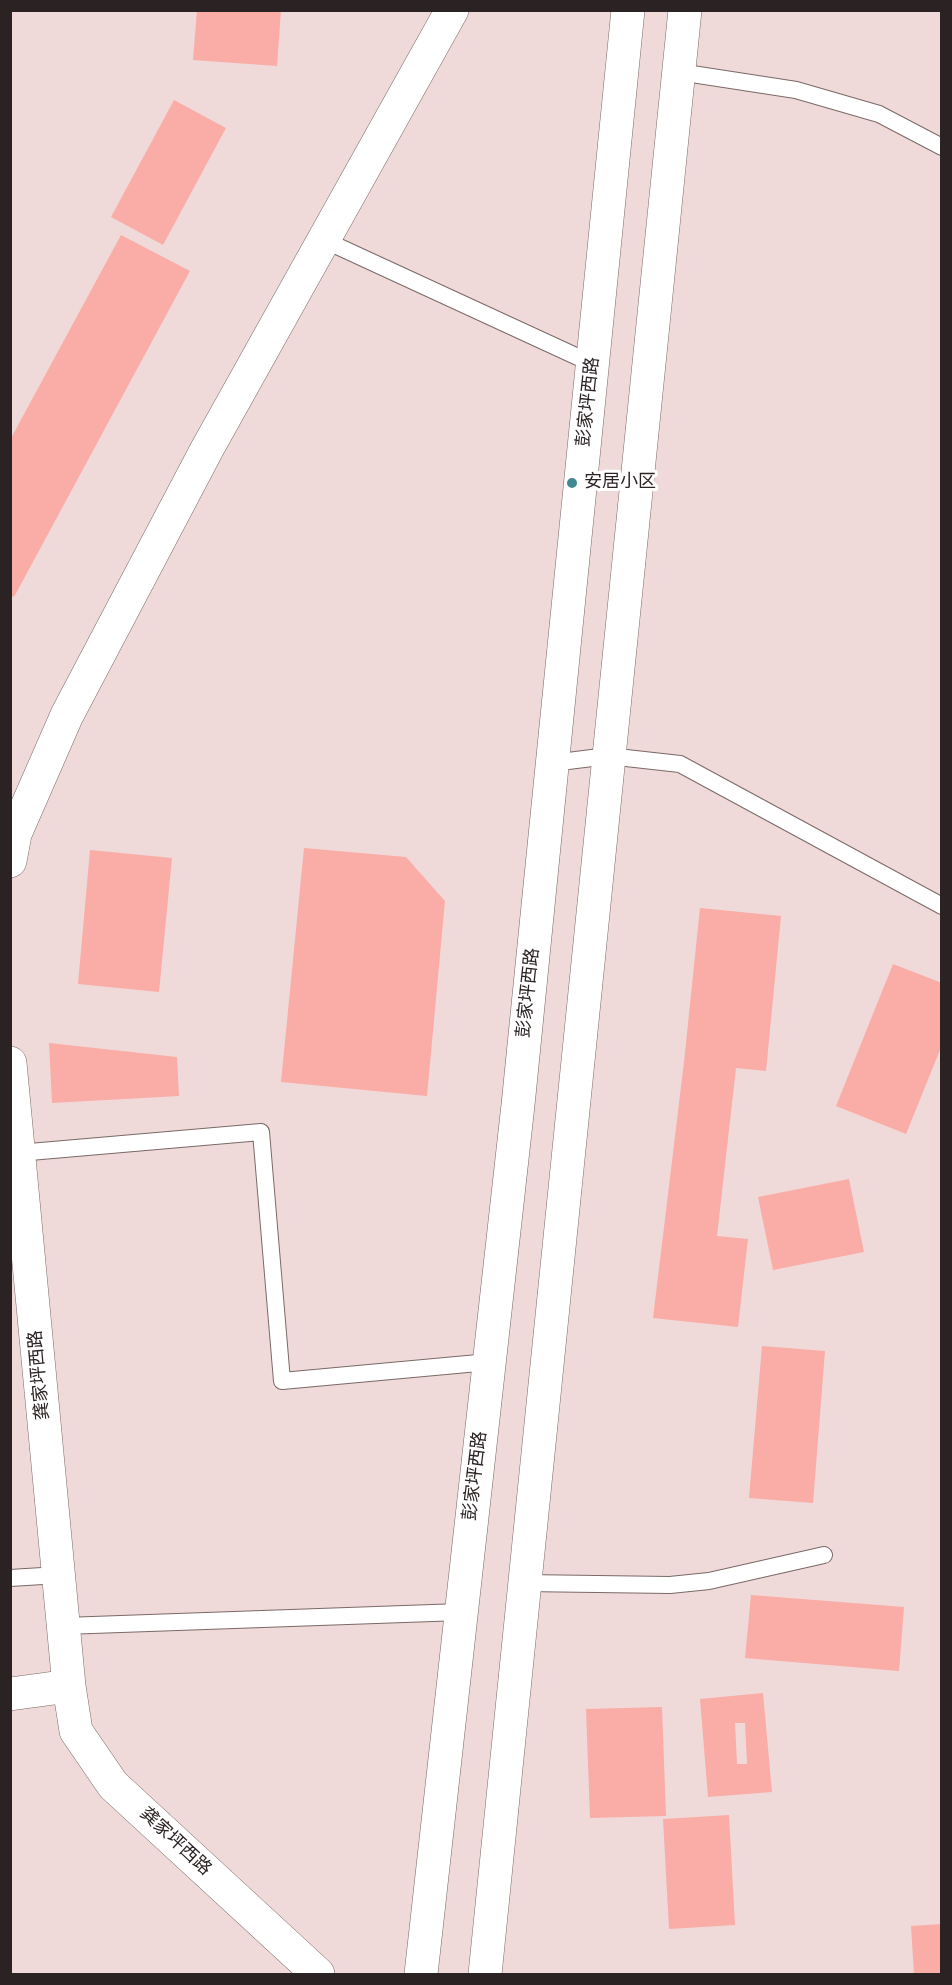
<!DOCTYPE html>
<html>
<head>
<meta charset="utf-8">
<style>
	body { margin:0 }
	#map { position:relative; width:952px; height:1985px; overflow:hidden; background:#efdad9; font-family:"Nunito Sans",sans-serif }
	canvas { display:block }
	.frame { position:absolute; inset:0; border:12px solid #2b2323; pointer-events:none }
</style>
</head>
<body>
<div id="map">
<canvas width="952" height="1985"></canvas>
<div class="frame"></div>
</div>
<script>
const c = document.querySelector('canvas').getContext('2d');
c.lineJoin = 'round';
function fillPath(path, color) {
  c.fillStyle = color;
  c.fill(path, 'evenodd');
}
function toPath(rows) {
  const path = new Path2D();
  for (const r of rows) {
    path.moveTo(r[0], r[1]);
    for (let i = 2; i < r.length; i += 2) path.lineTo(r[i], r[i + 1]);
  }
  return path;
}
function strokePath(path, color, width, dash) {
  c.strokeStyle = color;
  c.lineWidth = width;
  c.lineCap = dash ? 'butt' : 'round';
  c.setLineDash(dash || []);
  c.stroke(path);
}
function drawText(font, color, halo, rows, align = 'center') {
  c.font = font + ' "Nunito Sans","Noto Sans SC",sans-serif';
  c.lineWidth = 6;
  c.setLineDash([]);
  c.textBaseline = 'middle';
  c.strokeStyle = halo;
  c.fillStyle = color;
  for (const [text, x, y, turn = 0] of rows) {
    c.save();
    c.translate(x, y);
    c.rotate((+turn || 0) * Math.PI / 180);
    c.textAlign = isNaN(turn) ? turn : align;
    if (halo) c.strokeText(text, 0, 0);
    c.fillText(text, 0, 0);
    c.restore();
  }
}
const building = toPath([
	[197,10,281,10,277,66,193,60],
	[174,100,226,128,163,245,111,217],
	[121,235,190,271,14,597,10,595,10,440],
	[304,848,406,857,445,901,427,1096,281,1082],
	[90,850,172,858,159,992,78,984],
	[700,908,781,916,766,1071,736,1068,717,1236,748,1239,738,1327,653,1318,684,1062],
	[893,964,942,983,942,1045,906,1134,836,1106],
	[49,1043,177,1057,179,1096,52,1103],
	[849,1179,864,1252,773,1270,758,1197],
	[762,1346,825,1351,813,1503,749,1498],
	[751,1595,904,1607,899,1671,745,1658],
	[763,1693,772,1792,708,1797,700,1699],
	[735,1723,745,1723,747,1764,737,1764],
	[662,1707,666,1816,590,1818,586,1709],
	[729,1815,735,1925,669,1929,663,1819],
	[942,1924,942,1974,914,1974,911,1926]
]);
const lane = toPath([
	[679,72,796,90,879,114,942,147],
	[324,240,593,364],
	[552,763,608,756,680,764,942,906],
	[18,1153,261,1132,282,1381,489,1362],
	[10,1578,59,1575],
	[523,1583,670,1585,709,1581,824,1555],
	[64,1626,461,1612]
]);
const street = toPath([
	[10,861,15,834,67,715,207,449,452,10],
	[10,1063,69,1686,76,1731,113,1785,318,1974],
	[10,1694,69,1686]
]);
const secondary = toPath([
	[421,1974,518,1105,628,10],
	[485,1974,685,10]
]);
const markers = [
	[572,483,6,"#418990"]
];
const streetNames = [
	["彭家坪西路",589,402,-84],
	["彭家坪西路",529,993,-84],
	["龚家坪西路",40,1375,-95],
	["彭家坪西路",476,1476,-83],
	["龚家坪西路",175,1842,43]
];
const poiNames = [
	["安居小区",584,483]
];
fillPath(building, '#faaca6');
strokePath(lane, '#7a6967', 18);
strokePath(street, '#7a6967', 34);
strokePath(secondary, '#7a6967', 34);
strokePath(lane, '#fff', 16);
strokePath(street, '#fff', 33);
strokePath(secondary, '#fff', 33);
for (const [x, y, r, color] of markers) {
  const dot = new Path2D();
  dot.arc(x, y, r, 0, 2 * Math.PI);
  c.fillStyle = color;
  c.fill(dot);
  strokePath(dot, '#fff', 2);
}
drawText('18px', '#2b2323', '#fff', streetNames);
drawText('18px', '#2b2323', '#fff', poiNames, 'left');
</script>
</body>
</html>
